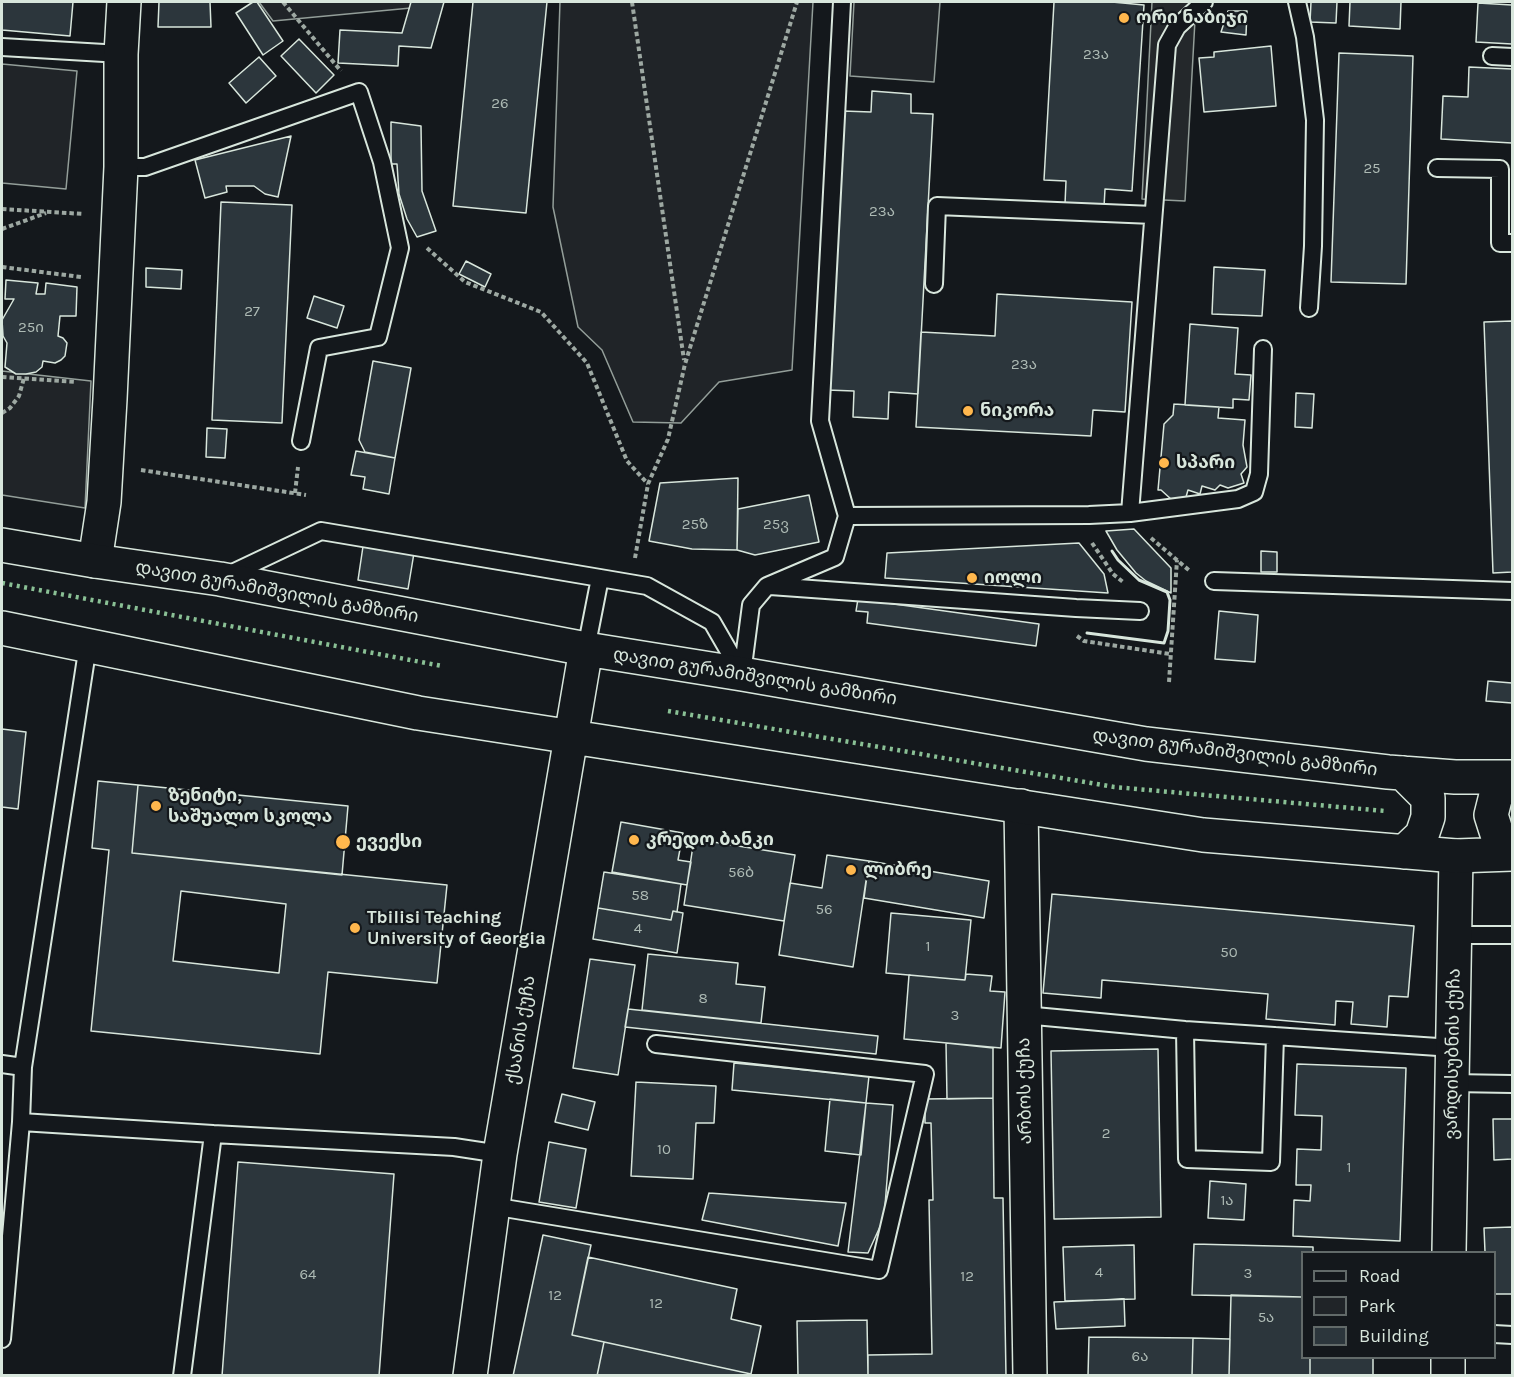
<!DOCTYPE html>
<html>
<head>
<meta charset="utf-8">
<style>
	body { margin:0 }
	#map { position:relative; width:1514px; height:1377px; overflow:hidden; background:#14181c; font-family:Karla,sans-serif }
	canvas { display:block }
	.frame { position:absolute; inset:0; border:3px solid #d8e6dc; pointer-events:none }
	.legend { position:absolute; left:1301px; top:1251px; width:195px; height:108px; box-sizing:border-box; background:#14181c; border:2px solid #626a69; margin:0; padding:8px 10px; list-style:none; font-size:18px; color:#d8e6dc }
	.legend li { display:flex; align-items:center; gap:12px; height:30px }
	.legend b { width:30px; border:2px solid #626a69 }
</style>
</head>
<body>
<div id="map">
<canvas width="1514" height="1377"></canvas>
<div class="frame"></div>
<ul class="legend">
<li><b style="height:8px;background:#14181c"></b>Road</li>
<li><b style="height:16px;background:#202428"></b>Park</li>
<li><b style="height:16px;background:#2c363c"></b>Building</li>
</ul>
</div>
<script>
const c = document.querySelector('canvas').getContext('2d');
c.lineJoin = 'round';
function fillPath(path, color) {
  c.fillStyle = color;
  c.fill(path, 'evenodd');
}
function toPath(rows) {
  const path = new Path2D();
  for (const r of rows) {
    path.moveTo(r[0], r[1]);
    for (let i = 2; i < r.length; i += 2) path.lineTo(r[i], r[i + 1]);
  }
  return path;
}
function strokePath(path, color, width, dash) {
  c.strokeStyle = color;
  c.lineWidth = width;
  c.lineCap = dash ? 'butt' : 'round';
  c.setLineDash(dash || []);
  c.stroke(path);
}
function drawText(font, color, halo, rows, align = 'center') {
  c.font = font + ' Karla,"Noto Sans Georgian",sans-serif';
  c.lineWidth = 4.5;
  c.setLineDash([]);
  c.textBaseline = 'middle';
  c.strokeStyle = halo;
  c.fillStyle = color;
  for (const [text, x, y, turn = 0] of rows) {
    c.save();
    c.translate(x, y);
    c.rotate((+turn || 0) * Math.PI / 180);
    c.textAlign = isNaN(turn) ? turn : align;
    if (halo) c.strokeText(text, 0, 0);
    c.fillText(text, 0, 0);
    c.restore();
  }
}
const green = toPath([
	[259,2,413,2,411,8,273,21,259,2],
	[560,2,813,2,792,370,719,382,681,423,633,422,602,350,578,327,553,207,560,2],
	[854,2,940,2,934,82,850,76,854,2],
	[2,64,77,71,66,189,2,183,2,64],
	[2,371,91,381,85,508,2,495,2,371]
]);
const parking = toPath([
	[1152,2,1196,2,1185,201,1142,199,1152,2]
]);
const building = toPath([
	[2,2,73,2,70,36,2,30,2,2],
	[159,2,210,2,211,27,158,27,159,2],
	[253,2,257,2,283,41,263,55,236,13,253,2],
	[411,2,444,2,431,48,399,46,398,66,338,63,340,30,402,33,411,2],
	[473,2,547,2,526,213,453,206,473,2],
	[1054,2,1112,2,1144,5,1132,191,1105,189,1104,207,1065,204,1066,181,1044,180,1054,2],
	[1311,2,1337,2,1336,23,1310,22,1311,2],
	[1350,2,1401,2,1400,29,1349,26,1350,2],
	[1478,3,1512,5,1512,44,1476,42,1478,3],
	[1228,11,1247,11,1246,35,1221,32,1228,11],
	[299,39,334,75,316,93,281,56,299,39],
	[1271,46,1276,106,1204,112,1199,58,1214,57,1214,52,1271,46],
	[1339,53,1413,56,1406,284,1331,282,1339,53],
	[259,57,276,76,246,103,229,83,259,57],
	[1469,67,1512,69,1512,143,1441,139,1443,96,1468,97,1469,67],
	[872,91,911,94,911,113,933,114,918,394,889,392,888,419,853,417,854,391,827,390,843,111,871,112,872,91],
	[391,122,421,126,422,191,436,231,417,237,407,219,399,194,397,164,391,164,391,122],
	[291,136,278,197,265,194,254,186,226,186,227,192,205,198,195,160,291,136],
	[221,202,292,205,282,423,212,420,221,202],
	[466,261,491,274,485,287,459,274,466,261],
	[1214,267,1265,270,1262,316,1212,314,1214,267],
	[146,268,182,270,181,289,146,287,146,268],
	[6,280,38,283,36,294,45,294,46,283,77,287,76,316,60,316,58,336,63,338,67,343,65,356,61,360,55,363,43,361,42,367,36,372,26,374,16,374,5,367,7,343,3,336,2,320,14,299,5,299,6,280],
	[997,294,1132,302,1125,412,1093,410,1091,436,916,427,921,332,995,336,997,294],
	[314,296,344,306,337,328,307,318,314,296],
	[1512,321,1512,572,1493,573,1484,322,1512,321],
	[1190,324,1238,328,1235,374,1251,375,1249,400,1233,399,1233,408,1185,405,1190,324],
	[373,361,411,368,395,458,365,452,359,440,373,361],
	[1296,393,1314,394,1312,428,1295,427,1296,393],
	[1174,404,1219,407,1218,418,1245,420,1243,445,1247,467,1241,474,1244,483,1228,488,1220,485,1215,490,1202,486,1200,494,1188,490,1186,497,1172,500,1161,490,1158,490,1164,424,1173,415,1174,404],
	[207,428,227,429,225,458,206,457,207,428],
	[356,451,395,458,389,494,363,489,365,477,351,475,356,451],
	[738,478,737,550,692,549,649,541,660,483,738,478],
	[809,495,819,542,755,555,737,550,738,509,809,495],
	[1134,529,1171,568,1171,593,1146,581,1136,573,1117,550,1106,531,1134,529],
	[365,533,416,541,408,589,358,580,365,533],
	[1079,543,1104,574,1108,593,885,578,887,553,1079,543],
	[1261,551,1277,552,1277,572,1261,572,1261,551],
	[858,599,1039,624,1036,646,867,623,868,612,856,611,858,599],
	[1219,611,1258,615,1255,662,1215,659,1219,611],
	[1488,681,1512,683,1512,703,1486,701,1488,681],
	[2,729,26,732,18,809,2,807,2,729],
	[98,781,138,785,132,853,447,885,437,983,328,972,320,1054,91,1031,109,850,92,848,98,781],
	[181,891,286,904,279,973,173,961,181,891],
	[138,785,348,806,342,875,132,853,138,785],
	[621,822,683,833,678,860,691,862,687,885,612,872,621,822],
	[694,839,795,855,784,921,684,905,694,839],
	[827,855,869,861,853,967,779,955,790,883,822,888,827,855],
	[869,861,989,881,984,918,864,898,869,861],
	[604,872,681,884,677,912,673,911,671,920,598,908,604,872],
	[1052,894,1414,926,1408,997,1389,996,1387,1027,1351,1024,1353,1002,1336,1001,1335,1025,1266,1019,1268,994,1102,980,1101,998,1043,993,1052,894],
	[598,908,671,920,673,911,683,913,677,953,593,939,598,908],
	[891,913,971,920,965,980,886,973,891,913],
	[648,954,738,963,736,984,765,987,761,1023,642,1010,648,954],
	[590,959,635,965,618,1075,573,1068,590,959],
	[966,974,992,976,990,991,1005,992,1001,1048,904,1039,909,975,965,980,966,974],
	[628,1009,878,1036,876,1054,625,1027,628,1009],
	[946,1043,993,1048,993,1098,947,1099,946,1043],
	[1158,1049,1161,1217,1054,1219,1051,1051,1158,1049],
	[734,1063,869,1076,866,1103,732,1090,734,1063],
	[1297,1064,1406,1068,1400,1241,1293,1236,1294,1200,1310,1201,1311,1185,1296,1185,1297,1149,1321,1150,1322,1116,1295,1115,1297,1064],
	[636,1082,716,1086,714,1123,696,1123,693,1179,631,1176,636,1082],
	[562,1094,595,1102,588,1130,555,1122,562,1094],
	[993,1098,994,1198,1003,1198,1006,1376,868,1376,868,1355,932,1354,929,1200,933,1200,931,1123,925,1123,925,1099,993,1098],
	[830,1099,866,1103,861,1155,825,1151,830,1099],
	[866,1103,893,1105,884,1218,868,1253,848,1252,866,1103],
	[1493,1119,1512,1119,1512,1159,1494,1160,1493,1119],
	[549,1142,586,1149,576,1208,539,1202,549,1142],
	[238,1162,394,1174,379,1376,222,1376,238,1162],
	[1210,1181,1246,1184,1244,1220,1208,1218,1210,1181],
	[709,1193,846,1203,838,1246,702,1220,709,1193],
	[1512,1227,1512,1294,1494,1294,1494,1252,1485,1252,1484,1228,1512,1227],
	[543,1235,591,1245,572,1335,604,1342,597,1376,513,1376,543,1235],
	[1194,1244,1313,1247,1313,1252,1302,1252,1302,1297,1192,1295,1194,1244],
	[1134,1245,1135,1299,1065,1301,1063,1247,1134,1245],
	[588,1257,737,1289,731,1319,761,1326,751,1374,572,1335,588,1257],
	[1231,1295,1302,1297,1302,1358,1310,1358,1310,1376,1229,1376,1231,1295],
	[1124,1299,1125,1326,1056,1329,1054,1302,1124,1299],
	[867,1320,868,1376,798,1376,797,1321,867,1320],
	[1089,1337,1193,1338,1192,1376,1088,1376,1089,1337],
	[1193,1338,1230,1339,1229,1376,1192,1376,1193,1338],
	[604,1342,751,1374,751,1376,597,1376,604,1342],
	[1310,1358,1373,1358,1373,1376,1310,1376,1310,1358]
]);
const path = toPath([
	[283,2,341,71],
	[632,2,684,360],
	[2,209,84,214],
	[2,229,46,213],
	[427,248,465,282,541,312,587,363,627,461,648,484],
	[2,267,81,277],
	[2,377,76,382],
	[2,413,10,408,19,396,24,378],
	[141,470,306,495],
	[295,493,298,467],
	[1151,538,1191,572],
	[1092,543,1113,574,1123,582],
	[635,558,648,484,668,439,685,364,797,2],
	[1077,636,1084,641,1170,654],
	[1169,682,1177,560]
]);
const service = toPath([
	[842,2,820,421,847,516],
	[1297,2,1305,37,1315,120,1313,246,1309,308],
	[2,47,121,54],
	[1492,56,1512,57],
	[121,167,145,167,359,92,382,162,400,248,378,337,319,348,301,441],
	[1437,168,1500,169,1500,243,1512,243],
	[934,284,937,206,1153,215],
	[1130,513,1167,45,1177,27,1204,2],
	[226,576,321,531,600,578,586,649],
	[600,578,647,586,712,622,742,674],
	[1214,581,1512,591],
	[770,586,1076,608,1140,611],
	[742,674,751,605,767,586,835,557,847,516,1089,515,1130,513,1238,499,1254,492,1259,474,1263,349],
	[1455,935,1512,935],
	[1024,1015,1185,1030,1453,1048],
	[1185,1030,1187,1159,1271,1162,1275,1036],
	[2,1064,23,1067],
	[1452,1083,1512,1084],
	[21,1122,213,1134,182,1376],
	[213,1134,454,1147,500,1154],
	[492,1206,879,1270,925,1074,656,1044],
	[1494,1334,1512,1335],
	[2,1339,21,1122,23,1067,88,645]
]);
const minor = toPath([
	[95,561,104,502,110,399,121,167,121,54,124,2],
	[1021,806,1030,1376],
	[1449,1252,1456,856],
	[1448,1358,1448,1376]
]);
const primary = toPath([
	[2,545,95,561,220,579,586,649,742,674,1146,744,1388,772,1455,777,1512,777],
	[2,628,418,713,1203,835,1456,856,1512,854],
	[1403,773,1428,798,1428,817,1422,835,1404,852],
	[1512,782,1496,795,1491,815,1498,837,1512,852],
	[470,1376,500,1154,586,649]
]);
const hedge = toPath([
	[2,583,442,666],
	[668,711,1114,787,1385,811]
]);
const wall = toPath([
	[1087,633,1164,643,1168,631,1170,600,1167,592,1139,580,1118,560,1112,551]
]);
const markers = [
	[1124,18,6,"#ffb74d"],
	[968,411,6,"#ffb74d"],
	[1164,463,6,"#ffb74d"],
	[972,578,6,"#ffb74d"],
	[156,806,6,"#ffb74d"],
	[634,840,6,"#ffb74d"],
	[343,842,8,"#ffb74d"],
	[851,870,6,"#ffb74d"],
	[355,928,6,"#ffb74d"]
];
const numberNames = [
	["23ა",1096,55],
	["26",500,104],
	["25",1372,169],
	["23ა",882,212],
	["27",252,312],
	["25ი",31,328],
	["23ა",1024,365],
	["25ზ",695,525],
	["25ვ",776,525],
	["56ბ",741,873],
	["58",640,896],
	["56",824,910],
	["4",638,929],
	["1",928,947],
	["50",1229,953],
	["8",703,999],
	["3",955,1016],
	["2",1106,1134],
	["10",664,1150],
	["1",1349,1168],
	["1ა",1227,1201],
	["4",1099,1273],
	["3",1248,1274],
	["64",308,1275],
	["12",967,1277],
	["12",555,1296],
	["12",656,1304],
	["5ა",1266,1318],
	["6ა",1140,1357]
];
const poiNames = [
	["ორი ნაბიჯი",1136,18],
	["ნიკორა",980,411],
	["სპარი",1176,463],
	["იოლი",984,578],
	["ზენიტი,",168,796],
	["საშუალო სკოლა",168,817],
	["კრედო ბანკი",646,840],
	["ევექსი",356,842],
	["ლიბრე",863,870],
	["Tbilisi Teaching",367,918],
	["University of Georgia",367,939]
];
const streetNames = [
	["დავით გურამიშვილის გამზირი",277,592,10],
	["დავით გურამიშვილის გამზირი",755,677,9],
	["დავით გურამიშვილის გამზირი",1235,753,7],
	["ქსანის ქუჩა",521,1030,-81],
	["ვარდისუბნის ქუჩა",1453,1054,-89],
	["არბოს ქუჩა",1025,1091,-91]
];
fillPath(green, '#202428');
strokePath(green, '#939e99', 1.5);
fillPath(parking, '#24282b');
strokePath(parking, '#939e99', 1.5);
fillPath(building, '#2c363c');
strokePath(building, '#d8e6dc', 1.5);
strokePath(service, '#d8e6dc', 20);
strokePath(minor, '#d8e6dc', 36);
strokePath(primary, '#d8e6dc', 36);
strokePath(path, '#9da8a2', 4, [4.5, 3]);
strokePath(service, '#14181c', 16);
strokePath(minor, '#14181c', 33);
strokePath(primary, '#14181c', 33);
strokePath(hedge, '#8ac095', 4.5, [3, 4.5]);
strokePath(wall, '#d8e6dc', 3);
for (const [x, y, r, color] of markers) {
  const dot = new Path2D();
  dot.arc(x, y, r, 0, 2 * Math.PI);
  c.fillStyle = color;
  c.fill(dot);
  strokePath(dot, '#14181c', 2);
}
drawText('15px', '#adbab4', null, numberNames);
drawText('bold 18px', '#d8e6dc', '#14181c', poiNames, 'left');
drawText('18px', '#d8e6dc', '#14181c', streetNames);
</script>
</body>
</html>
